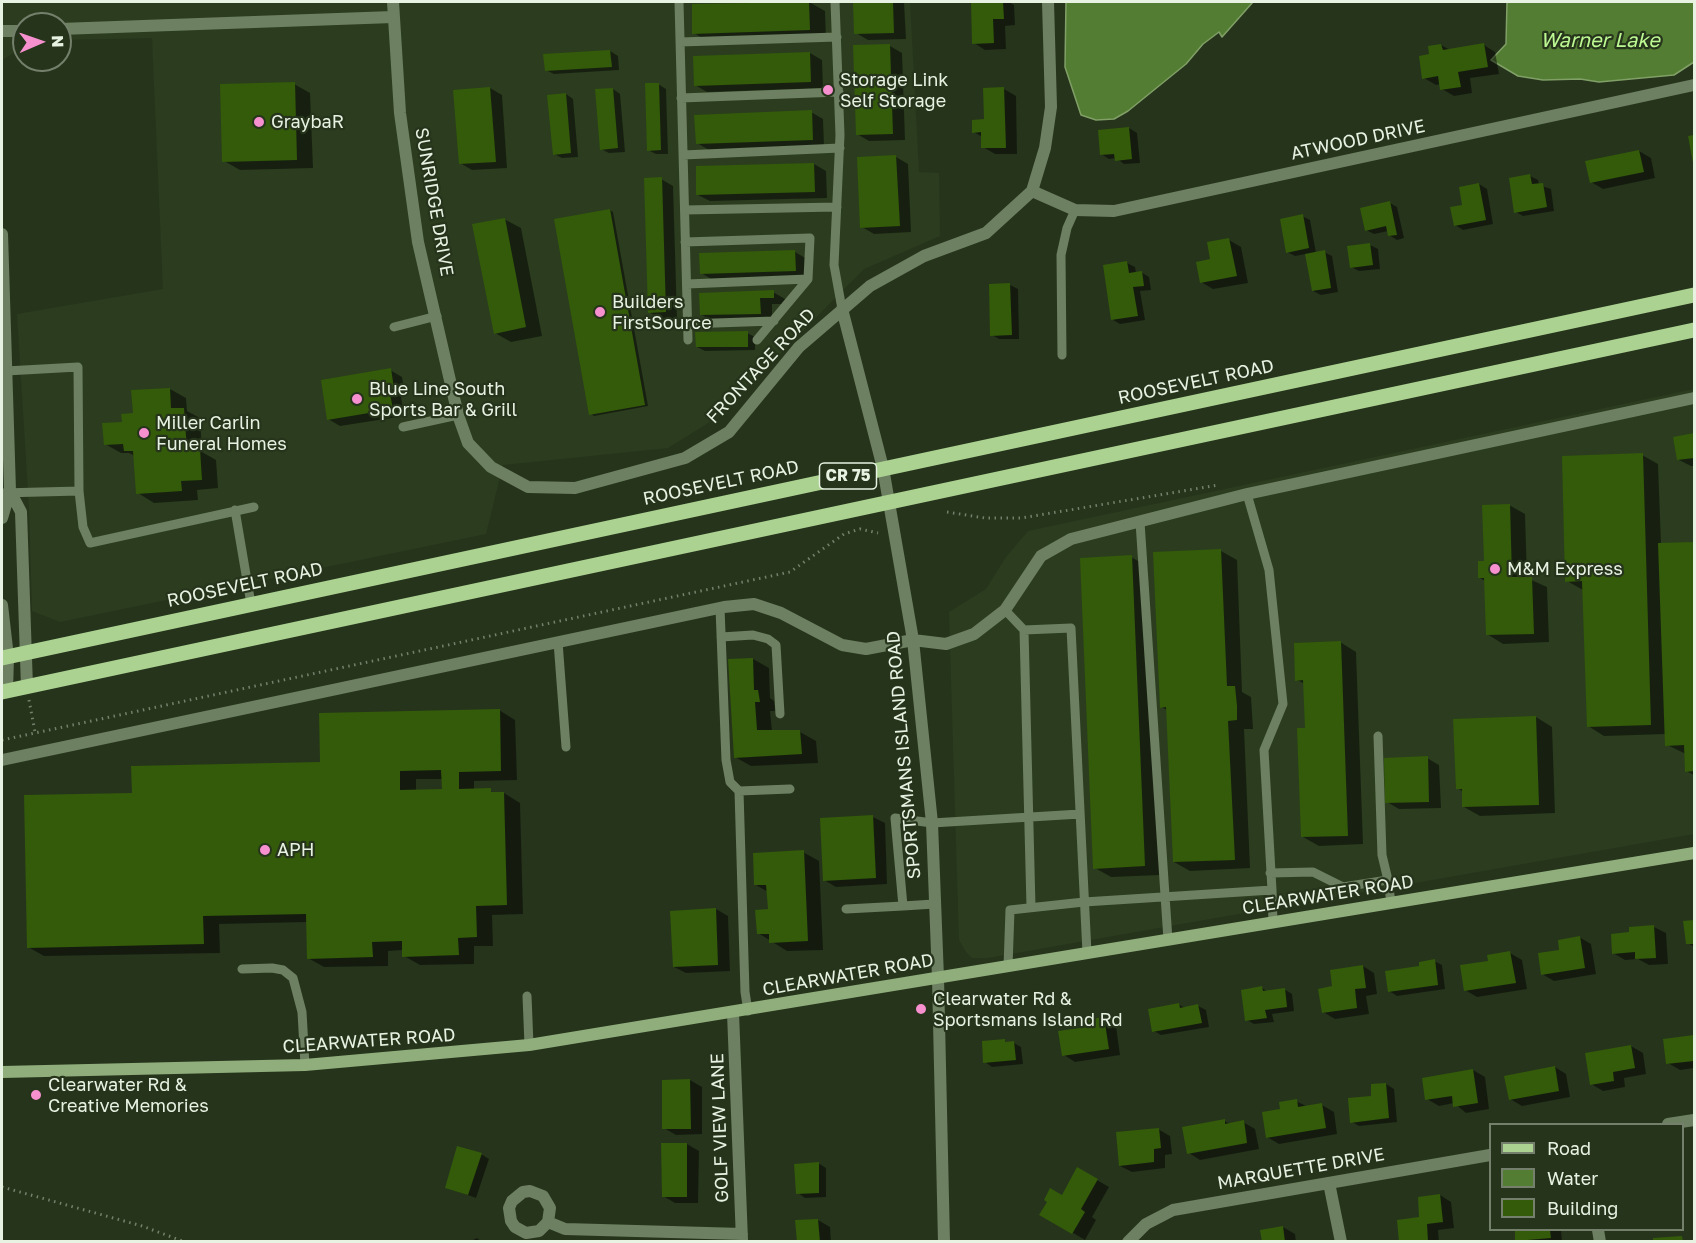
<!DOCTYPE html>
<html>
<head>
<meta charset="utf-8">
<style>
	body { margin:0 }
	#map { position:relative; width:1696px; height:1243px; overflow:hidden; background:#26341c; font-family:"Golos Text",sans-serif }
	canvas { display:block }
	.frame { position:absolute; inset:0; border:3px solid #e8f2e2; pointer-events:none }
	.legend { position:absolute; left:1489px; top:1123px; width:195px; height:108px; box-sizing:border-box; background:#26341c; border:2px solid #74806b; margin:0; padding:8px 10px; list-style:none; font-size:18px; color:#e8f2e2 }
	.legend li { display:flex; align-items:center; gap:12px; height:30px }
	.legend b { width:30px; border:2px solid #74806b }
	.north { position:absolute; left:12px; top:12px; width:60px; height:60px; box-sizing:border-box; background:#26341c; border:2px solid #74806b; border-radius:50%; rotate:88deg; font-size:16px; font-weight:700; line-height:24px; text-align:center; color:#e8f2e2 }
	.north::after { content:''; display:block; margin:auto; width:21px; height:27px; background:#f690cf; clip-path:polygon(50% 0,100% 100%,50% 72%,0 100%) }
</style>
</head>
<body>
<div id="map">
<canvas width="1696" height="1243"></canvas>
<div class="frame"></div>
<ul class="legend">
<li><b style="height:8px;background:#abd291"></b>Road</li>
<li><b style="height:16px;background:#537d32"></b>Water</li>
<li><b style="height:16px;background:#335b09"></b>Building</li>
</ul>
<div class="north">N</div>
</div>
<script>
const c = document.querySelector('canvas').getContext('2d');
c.lineJoin = 'round';
function fillPath(path, color) {
  c.fillStyle = color;
  c.fill(path, 'evenodd');
}
function toPath(rows) {
  const path = new Path2D();
  for (const r of rows) {
    path.moveTo(r[0], r[1]);
    for (let i = 2; i < r.length; i += 2) path.lineTo(r[i], r[i + 1]);
  }
  return path;
}
function strokePath(path, color, width, dash) {
  c.strokeStyle = color;
  c.lineWidth = width;
  c.lineCap = dash ? 'butt' : 'round';
  c.setLineDash(dash || []);
  c.stroke(path);
}
function drawText(font, color, halo, rows, align = 'center') {
  c.font = font + ' "Golos Text",sans-serif';
  c.lineWidth = 4.5;
  c.setLineDash([]);
  c.textBaseline = 'middle';
  c.strokeStyle = halo;
  c.fillStyle = color;
  for (const [text, x, y, turn = 0] of rows) {
    c.save();
    c.translate(x, y);
    c.rotate((+turn || 0) * Math.PI / 180);
    c.textAlign = isNaN(turn) ? turn : align;
    if (halo) c.strokeText(text, 0, 0);
    c.fillText(text, 0, 0);
    c.restore();
  }
}
const built = toPath([
	[2,2,910,2,919,172,939,173,940,236,864,269,718,417,668,448,503,465,486,534,60,622,32,611,29,507,17,314,163,289,152,38,60,40,60,24,24,24,24,47,2,60],
	[1694,389,1694,834,988,958,972,958,966,952,959,940,949,612,986,589,1006,557,1028,531]
]);
const water = toPath([
	[1066,2,1253,2,1222,37,1219,32,1203,44,1186,64,1128,111,1114,119,1096,120,1081,115,1065,67,1066,2],
	[1507,2,1694,2,1694,62,1674,75,1599,82,1580,79,1543,80,1518,76,1491,60,1506,44,1507,2]
]);
const shadow = toPath([
	[809,2,825,11,826,39,710,43,694,33,693,5],
	[855,2,904,2,906,39,868,40,856,33],
	[972,2,1009,2,1014,5,1015,25,1005,26,1006,49,985,50,974,43],
	[1441,45,1450,50,1484,45,1495,52,1499,74,1470,78,1472,93,1454,96,1442,89,1441,84,1436,85,1424,78,1431,56],
	[890,46,902,53,905,140,869,141,857,134],
	[610,51,618,56,619,70,554,74,546,70],
	[810,53,822,60,823,88,707,92,695,85],
	[294,84,310,93,313,168,240,170,224,161],
	[658,84,666,89,668,154,656,154,648,150],
	[490,88,502,95,507,168,472,170,460,163],
	[613,89,620,94,625,152,609,153,601,149],
	[1004,89,1016,96,1017,154,995,154,983,147,982,137,974,132,985,121],
	[566,94,573,99,578,157,562,158,554,154],
	[811,112,823,119,824,146,709,150,697,143],
	[1129,128,1137,133,1140,163,1124,164,1116,158,1109,159,1101,154],
	[1639,151,1651,158,1655,178,1603,189,1591,182],
	[896,157,908,164,911,232,874,234,862,227],
	[814,164,826,171,827,198,710,201,698,195,697,167],
	[1530,176,1538,180,1539,185,1551,189,1554,211,1523,216,1516,212],
	[661,179,673,186,677,318,661,319,649,312],
	[1479,184,1487,189,1493,224,1463,230,1455,225,1464,206],
	[1390,203,1397,207,1404,238,1397,240,1389,235,1388,231,1374,234,1366,230],
	[610,210,613,212,648,406,594,416,591,414],
	[1302,216,1310,220,1316,253,1324,252,1332,256,1338,292,1321,295,1313,291,1306,254,1295,256,1287,252],
	[504,219,521,228,542,336,511,342,495,333],
	[1229,240,1241,247,1248,283,1213,289,1201,282,1212,260],
	[1370,245,1378,249,1380,269,1359,271,1351,267],
	[795,252,807,259,808,277,713,280,701,273],
	[1127,263,1135,267,1136,273,1141,272,1149,277,1151,290,1140,291,1145,320,1120,324,1113,320],
	[1010,285,1018,289,1019,339,999,339,992,335],
	[773,292,785,299,785,304,772,304,772,320,713,321,702,315],
	[747,333,755,337,755,350,705,351,697,347],
	[390,370,402,377,405,395,401,396,404,416,340,426,328,419],
	[170,389,186,398,187,411,200,418,202,452,216,460,218,488,197,490,198,500,154,503,138,493,135,456,129,453,121,453,105,444,124,423],
	[1694,435,1694,466,1691,466,1679,460,1675,438],
	[1642,455,1658,464,1661,544,1694,543,1694,775,1686,771,1686,754,1667,745,1666,734,1604,736,1588,726,1583,590,1567,581],
	[1509,505,1525,514,1527,578,1547,587,1549,642,1503,644,1487,634,1485,581,1480,578],
	[1221,551,1237,560,1242,692,1251,697,1253,729,1244,729,1250,868,1190,871,1174,862,1167,710,1161,707],
	[1131,557,1147,566,1161,875,1111,877,1095,868],
	[1340,642,1356,652,1363,844,1319,846,1303,837,1306,729,1305,684,1297,680],
	[753,659,769,668,770,698,774,701,775,711,770,711,772,731,800,732,816,741,818,763,751,766,735,757],
	[499,710,515,720,517,780,474,781,474,790,504,793,520,803,523,914,492,915,493,946,474,946,474,964,420,965,404,956,403,950,388,951,388,966,324,967,308,958,307,922,219,924,220,953,44,956,28,947,133,794,321,763],
	[416,779,443,779,443,791,416,791],
	[1536,717,1552,727,1555,813,1480,816,1464,807,1463,792,1458,788],
	[1427,758,1439,765,1441,808,1399,809,1387,802],
	[873,817,885,823,887,884,836,887,824,880],
	[803,852,819,861,823,950,787,951,758,933,770,911,768,892,756,885],
	[716,909,728,916,730,971,686,973,674,967,672,912],
	[1694,921,1694,947,1688,943,1685,922],
	[1654,927,1666,933,1668,964,1649,965,1638,959,1625,960,1613,953,1631,933],
	[1579,937,1591,944,1596,974,1554,981,1542,974,1560,951],
	[1510,953,1522,960,1527,989,1477,997,1465,990,1490,963],
	[1434,961,1442,965,1445,989,1397,996,1389,991,1420,967],
	[1363,966,1374,973,1377,994,1366,996,1369,1014,1335,1019,1323,1012,1334,987],
	[1262,988,1268,992,1284,989,1292,994,1294,1011,1272,1014,1274,1022,1254,1024,1247,1020],
	[1178,1004,1185,1008,1198,1006,1206,1010,1209,1027,1161,1035,1154,1031],
	[1104,1019,1116,1026,1120,1055,1075,1062,1064,1055],
	[1694,1037,1694,1068,1680,1070,1668,1063,1665,1040],
	[1014,1043,1021,1047,1023,1064,992,1067,985,1062],
	[1631,1046,1643,1053,1646,1074,1624,1078,1625,1087,1603,1091,1591,1084],
	[1555,1067,1566,1074,1570,1097,1522,1106,1510,1099],
	[1473,1070,1485,1077,1489,1109,1466,1113,1454,1103,1439,1106,1427,1099],
	[690,1080,702,1087,702,1134,676,1135,664,1128],
	[1386,1084,1394,1089,1397,1122,1359,1126,1352,1122],
	[1296,1101,1308,1107,1322,1105,1334,1112,1337,1134,1279,1144,1267,1137,1281,1110],
	[1224,1121,1231,1124,1243,1122,1255,1129,1259,1149,1200,1160,1189,1153],
	[1158,1129,1170,1136,1172,1154,1165,1155,1165,1168,1132,1172,1120,1166],
	[687,1144,699,1151,698,1203,675,1203,663,1196],
	[481,1154,489,1159,476,1198,446,1187],
	[818,1163,826,1168,826,1197,805,1198,798,1193],
	[1078,1169,1109,1187,1092,1217,1096,1220,1085,1240,1041,1214,1062,1197],
	[1440,1195,1451,1202,1454,1228,1438,1230,1439,1242,1401,1242],
	[818,1220,830,1227,831,1242,798,1242,797,1222],
	[1283,1227,1295,1234,1296,1242,1263,1242],
	[1516,1230,1561,1230,1562,1242,1519,1242],
	[477,1238,482,1242,469,1242]
]);
const building = toPath([
	[809,2,810,30,692,34,692,4],
	[853,2,893,2,894,33,854,34],
	[971,2,1003,2,1004,19,993,19,994,43,972,44],
	[1484,43,1488,67,1458,72,1461,87,1440,90,1438,76,1422,79,1419,56,1429,54,1428,46,1441,44,1443,50],
	[890,44,893,134,856,135,853,45],
	[610,50,612,67,545,71,543,54],
	[810,52,811,82,694,86,693,56],
	[295,82,297,160,222,162,220,84],
	[645,83,659,83,661,150,647,151],
	[490,87,496,162,459,164,453,90],
	[1004,87,1006,148,981,148,981,132,972,133,972,120,984,119,983,88],
	[613,88,618,148,600,150,595,89],
	[566,93,571,153,553,155,547,95],
	[812,110,813,140,696,144,694,115],
	[1129,127,1132,159,1115,161,1114,154,1100,155,1098,130],
	[1694,135,1694,163,1693,163,1688,136],
	[1639,150,1644,172,1590,183,1585,161],
	[896,155,900,226,860,228,857,157],
	[814,163,815,192,696,195,696,166],
	[1530,174,1532,184,1543,183,1547,207,1514,213,1509,178],
	[662,177,666,312,648,313,644,178],
	[1479,183,1486,220,1454,226,1450,207,1462,205,1459,187],
	[1390,201,1397,235,1388,236,1386,226,1365,231,1360,208],
	[610,209,645,405,589,415,554,219],
	[1303,214,1309,248,1286,253,1280,219],
	[505,218,526,327,494,334,472,224],
	[1229,238,1237,276,1200,283,1196,262,1210,259,1207,242],
	[1370,243,1373,265,1350,268,1347,246],
	[795,250,796,271,700,274,699,253],
	[1325,250,1331,288,1312,291,1305,254],
	[1127,261,1129,273,1142,271,1144,286,1133,287,1138,316,1111,320,1103,265],
	[1010,283,1012,335,990,336,989,284],
	[774,290,774,298,760,298,761,314,700,315,699,293],
	[748,331,748,347,696,347,695,332],
	[391,368,394,389,389,389,393,409,327,420,321,380],
	[170,388,171,408,184,408,187,450,200,449,202,480,181,481,182,491,136,494,133,451,124,451,123,444,104,445,102,423,122,422,121,414,133,413,131,390],
	[1694,433,1694,458,1677,460,1673,437],
	[1643,453,1651,725,1587,727,1582,581,1565,582,1562,456],
	[1510,504,1512,577,1532,577,1534,634,1486,635,1484,578,1478,578,1478,561,1484,561,1482,505],
	[1694,542,1694,771,1685,772,1684,745,1665,746,1658,543],
	[1221,549,1227,686,1235,686,1237,706,1237,720,1228,721,1235,860,1173,862,1166,707,1160,708,1153,552],
	[1132,555,1145,866,1093,869,1080,558],
	[1341,641,1348,836,1301,837,1297,728,1305,728,1303,680,1295,681,1294,643],
	[753,658,754,690,758,690,760,702,755,702,757,730,800,730,802,754,734,758,728,659],
	[500,709,501,771,459,772,459,789,491,788,491,792,504,792,507,905,476,906,477,937,458,938,459,955,402,957,402,941,372,942,373,957,307,959,306,914,203,916,204,944,27,948,24,795,132,793,131,766,320,762,319,713],
	[441,770,442,789,400,790,400,771],
	[1536,716,1539,805,1462,807,1462,789,1456,789,1453,719],
	[1428,756,1429,802,1385,803,1384,758],
	[873,815,876,878,823,881,820,818],
	[804,850,808,941,769,943,769,934,757,934,755,910,768,909,766,885,754,885,753,853],
	[716,908,718,965,673,967,670,911],
	[1694,920,1694,944,1686,944,1683,921],
	[1654,925,1656,958,1635,959,1635,952,1612,954,1611,934,1629,932,1629,927],
	[1580,936,1585,968,1541,975,1538,953,1559,950,1558,940],
	[1510,951,1516,983,1464,991,1460,965,1488,961,1487,955],
	[1435,959,1438,985,1388,992,1385,971,1419,966,1419,962],
	[1363,965,1366,988,1355,989,1357,1008,1322,1013,1318,989,1332,986,1330,970],
	[1262,986,1263,991,1285,988,1287,1007,1265,1010,1267,1018,1245,1021,1241,990],
	[1179,1003,1180,1008,1198,1004,1202,1023,1152,1032,1148,1009],
	[1104,1017,1109,1049,1062,1056,1058,1031,1087,1027,1085,1020],
	[1694,1035,1694,1061,1666,1064,1663,1039],
	[1005,1039,1005,1042,1014,1041,1016,1060,983,1063,982,1041],
	[1631,1045,1635,1068,1613,1072,1614,1081,1590,1085,1585,1053],
	[1555,1066,1559,1091,1509,1100,1504,1076],
	[1473,1069,1478,1103,1453,1107,1452,1096,1425,1100,1422,1078],
	[690,1079,691,1129,662,1129,662,1080],
	[1386,1083,1389,1118,1350,1123,1348,1098,1371,1096,1371,1084],
	[1297,1099,1298,1107,1322,1103,1326,1128,1266,1138,1262,1112,1280,1109,1279,1102],
	[1225,1119,1225,1124,1244,1120,1247,1143,1187,1154,1182,1127],
	[1159,1128,1161,1148,1154,1149,1154,1162,1119,1166,1116,1132],
	[661,1143,687,1143,687,1197,662,1197],
	[457,1146,482,1153,468,1195,445,1188],
	[819,1162,819,1193,796,1194,794,1164],
	[1077,1167,1098,1179,1081,1209,1085,1212,1072,1234,1039,1215,1047,1202,1044,1200,1050,1188,1062,1195],
	[1440,1194,1443,1222,1427,1224,1428,1242,1399,1242,1397,1220,1419,1217,1418,1197],
	[818,1219,820,1242,797,1242,795,1220],
	[1283,1226,1285,1242,1262,1242,1260,1230],
	[1515,1230,1550,1230,1551,1238,1515,1241],
	[1682,1236,1683,1242,1653,1242,1653,1238]
]);
const path = toPath([
	[947,512,985,518,1022,518,1218,485],
	[29,700,35,732],
	[2,740,790,572,844,534,860,529,878,533],
	[2,1187,142,1226,185,1242]
]);
const lane = toPath([
	[679,2,688,340],
	[835,2,840,135,834,265,842,309],
	[680,42,837,37],
	[681,98,839,92],
	[683,155,840,148],
	[685,210,837,207],
	[685,242,810,238,808,279,757,340],
	[687,284,808,279],
	[687,324,774,321],
	[394,327,437,316],
	[1062,355,1061,255,1067,228,1075,210],
	[6,371,78,367,79,491,83,527,90,543,254,507],
	[403,427,458,415],
	[2,493,79,491],
	[235,510,251,604],
	[1140,522,1168,940],
	[720,608,726,760,730,782,739,791],
	[1005,610,1024,630,1031,907],
	[1024,630,1071,628,1087,953],
	[721,637,753,635,768,639,776,645,780,714],
	[558,642,566,747],
	[1270,873,1313,872,1343,887,1388,880,1382,855,1378,736],
	[1388,880,1391,903],
	[1272,890,1273,923],
	[903,906,934,904],
	[846,909,903,906,895,818,932,823,1080,814],
	[1008,967,1010,910,1084,902,1272,890,1264,750,1283,704,1269,570,1247,494],
	[242,969,272,968,283,970,293,978,302,1012,305,1065],
	[527,996,529,1045],
	[748,1011,745,992,739,791,790,789]
]);
const street = toPath([
	[393,2,400,113,418,242,458,415,468,443,491,467,528,487,575,488,685,458,729,432,799,347,870,286,924,256,986,233,1032,191,1045,148,1051,107,1048,2],
	[60,29,393,17],
	[2,31,24,31],
	[1032,191,1075,210,1114,211,1694,85],
	[2,234,10,491,2,518],
	[842,309,883,468,913,640,932,823,938,978,944,1242],
	[10,491,21,512,27,687],
	[2,605,8,657,7,691],
	[2,760,724,607,754,604,781,613,842,645,866,649,913,640,946,644,974,634,1005,610,1041,556,1071,539,1247,494,1694,398],
	[733,1013,742,1240],
	[1668,1124,1694,1120],
	[1329,1183,1341,1242],
	[548,1222,550,1208,543,1196,530,1191,523,1192,512,1201,509,1208,511,1221,515,1227,526,1233,539,1231,548,1222,565,1229,742,1234],
	[1598,1230,1600,1242],
	[1128,1242,1146,1224,1173,1210,1490,1155]
]);
const secondary = toPath([
	[2,1072,305,1065,529,1045,1694,853]
]);
const primary = toPath([
	[2,658,1694,295],
	[2,692,1694,330]
]);
const markers = [
	[828,90,6,"#f690cf"],
	[259,122,6,"#f690cf"],
	[600,312,6,"#f690cf"],
	[357,399,6,"#f690cf"],
	[144,433,6,"#f690cf"],
	[1495,569,6,"#f690cf"],
	[265,850,6,"#f690cf"],
	[921,1009,6,"#f690cf"],
	[36,1095,6,"#f690cf"]
];
const shields = [
	[848,476,57]
];
const shieldNames = [
	["CR 75",848,476]
];
const poiNames = [
	["Storage Link",840,80],
	["Self Storage",840,101],
	["GraybaR",271,122],
	["Builders",612,302],
	["FirstSource",612,323],
	["Blue Line South",369,389],
	["Sports Bar & Grill",369,410],
	["Miller Carlin",156,423],
	["Funeral Homes",156,444],
	["M&M Express",1507,569],
	["APH",277,850],
	["Clearwater Rd &",933,999],
	["Sportsmans Island Rd",933,1020],
	["Clearwater Rd &",48,1085],
	["Creative Memories",48,1106]
];
const streetNames = [
	["ATWOOD DRIVE",1358,140,-12],
	["SUNRIDGE DRIVE",434,202,80],
	["FRONTAGE ROAD",761,366,-47],
	["ROOSEVELT ROAD",1196,382,-12],
	["ROOSEVELT ROAD",721,483,-12],
	["ROOSEVELT ROAD",245,585,-12],
	["SPORTSMANS ISLAND ROAD",904,755,-95],
	["CLEARWATER ROAD",1328,895,-9],
	["CLEARWATER ROAD",848,975,-10],
	["CLEARWATER ROAD",369,1041,-4],
	["GOLF VIEW LANE",720,1128,-92],
	["MARQUETTE DRIVE",1301,1169,-10]
];
const waterNames = [
	["Warner Lake",1600,41]
];
fillPath(built, '#2b3d1e');
fillPath(water, '#537d32');
strokePath(water, '#80a067', 1.5);
fillPath(shadow, '#0007');
fillPath(building, '#335b09');
strokePath(path, '#74806b', 3, [1.5, 4.5]);
strokePath(lane, '#6d8061', 9);
strokePath(street, '#6d8061', 12);
strokePath(secondary, '#90ae7c', 12);
strokePath(primary, '#abd291', 15);
for (const [x, y, r, color] of markers) {
  const dot = new Path2D();
  dot.arc(x, y, r, 0, 2 * Math.PI);
  c.fillStyle = color;
  c.fill(dot);
  strokePath(dot, '#26341c', 2);
}
for (const [x, y, w] of shields) {
  const box = new Path2D();
  box.roundRect(x - w / 2, y - 13, w, 26, 4.5);
  c.fillStyle = '#26341c';
  c.fill(box);
  strokePath(box, '#e8f2e2', 1.5);
}
drawText('bold 16px', '#e8f2e2', null, shieldNames);
drawText('18px', '#e8f2e2', '#26341c', poiNames, 'left');
drawText('18px', '#e8f2e2', '#26341c', streetNames);
drawText('italic 20px', '#bdf993', '#26341c', waterNames);
</script>
</body>
</html>
